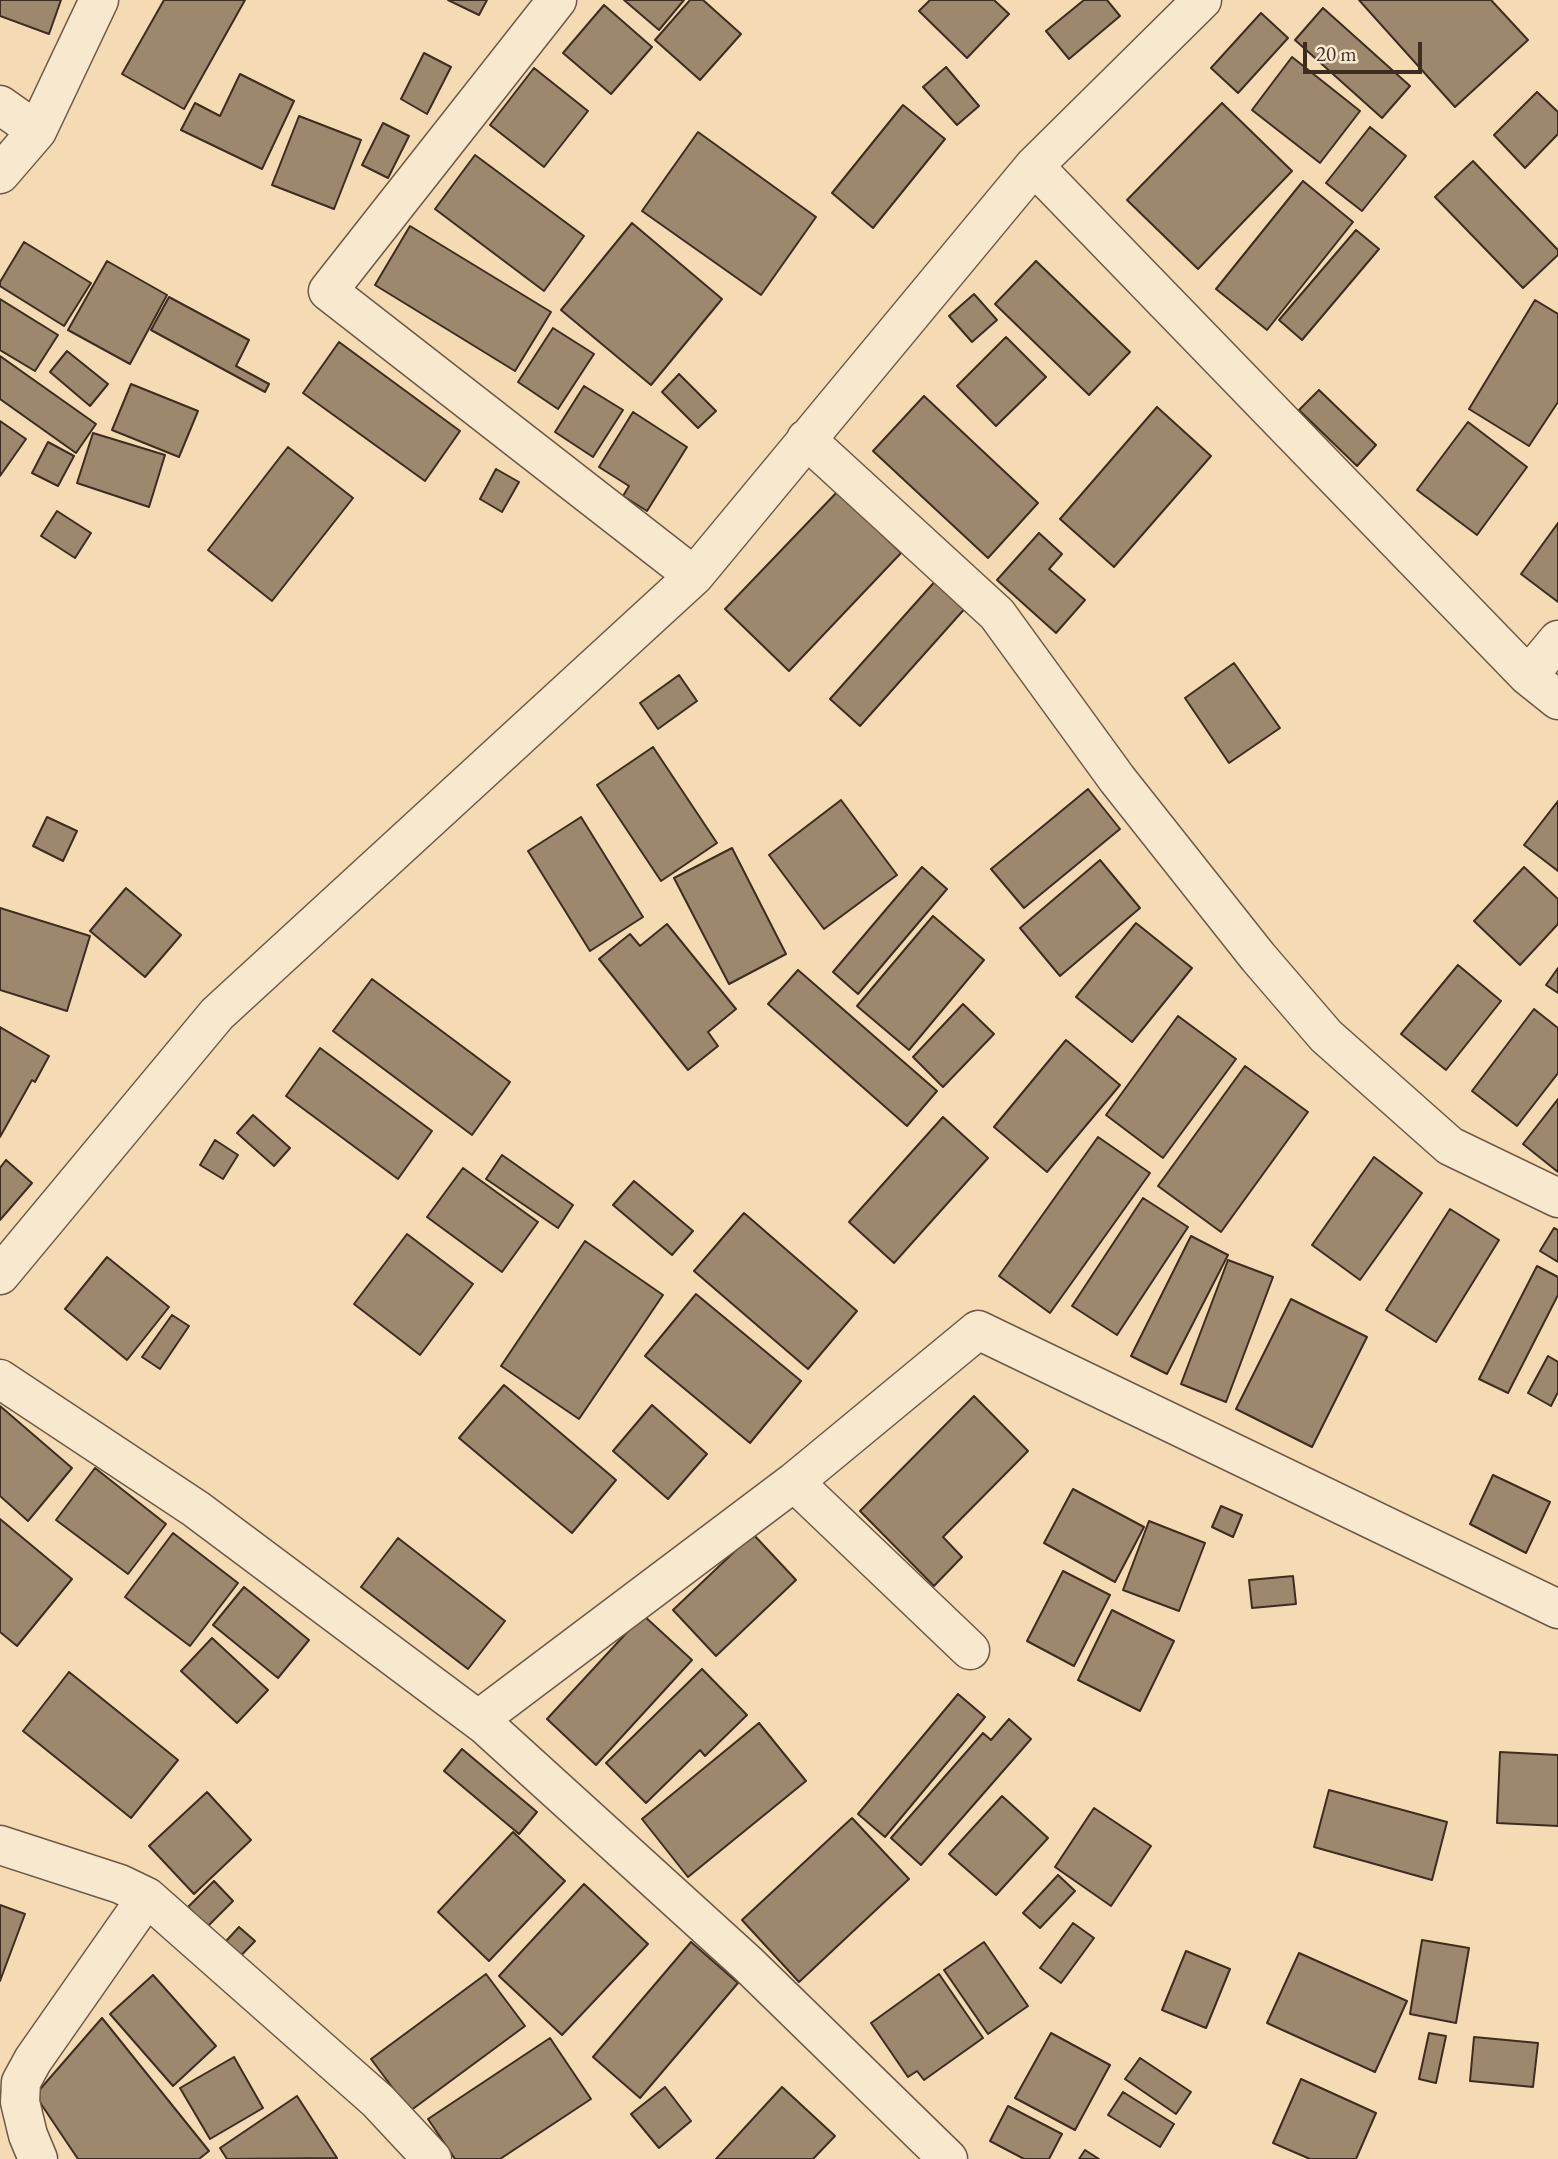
<!DOCTYPE html>
<html>
<head>
<meta charset="utf-8">
<style>
	body { margin:0 }
	#map { position:relative; width:1558px; height:2159px; overflow:hidden; background:#f4dbb3; font-family:"EB Garamond",serif }
	canvas { display:block }
	.scale { position:absolute; left:1303px; top:42px; width:119px; height:32px; box-sizing:border-box; border:4px solid #3e2c21; border-top:0; padding-left:9px; font-size:21px; line-height:24px; white-space:nowrap; color:#3e2c21; -webkit-text-stroke:5px #f8e8ce; paint-order:stroke }
</style>
</head>
<body>
<div id="map">
<canvas width="1558" height="2159"></canvas>
<div class="scale">20 m</div>
</div>
<script>
const c = document.querySelector('canvas').getContext('2d');
c.lineJoin = 'round';
function fillPath(path, color) {
  c.fillStyle = color;
  c.fill(path, 'evenodd');
}
function toPath(rows) {
  const path = new Path2D();
  for (const r of rows) {
    path.moveTo(r[0], r[1]);
    for (let i = 2; i < r.length; i += 2) path.lineTo(r[i], r[i + 1]);
  }
  return path;
}
function strokePath(path, color, width, dash) {
  c.strokeStyle = color;
  c.lineWidth = width;
  c.lineCap = dash ? 'butt' : 'round';
  c.setLineDash(dash || []);
  c.stroke(path);
}
const building = toPath([
	[0,0,61,0,49,34,0,16,0,0],
	[164,0,245,0,184,109,122,74,164,0],
	[448,0,487,0,479,15,448,0],
	[624,0,684,0,659,30,624,0],
	[690,0,703,0,741,34,700,80,655,40,690,0],
	[930,0,994,0,1009,14,967,58,919,11,930,0],
	[1084,0,1107,0,1120,16,1069,59,1046,31,1084,0],
	[1359,0,1491,0,1528,40,1455,107,1359,0],
	[604,5,652,47,611,94,563,53,604,5],
	[1323,8,1410,86,1382,118,1295,40,1323,8],
	[1261,13,1288,38,1238,93,1211,68,1261,13],
	[424,53,451,67,427,114,401,99,424,53],
	[1292,57,1360,111,1320,163,1252,110,1292,57],
	[946,67,979,106,957,125,923,87,946,67],
	[534,68,588,111,544,167,490,125,534,68],
	[240,74,294,101,262,169,181,130,195,103,220,116,240,74],
	[1537,92,1558,112,1558,134,1525,168,1494,135,1537,92],
	[1222,103,1292,171,1198,269,1127,200,1222,103],
	[903,105,945,139,873,228,832,193,903,105],
	[299,116,361,140,334,209,272,185,299,116],
	[383,123,409,136,388,178,362,165,383,123],
	[1370,127,1406,156,1362,211,1326,183,1370,127],
	[698,132,816,217,761,295,642,211,698,132],
	[475,155,584,236,544,291,435,209,475,155],
	[1473,161,1558,250,1558,255,1523,288,1435,197,1473,161],
	[1303,181,1353,222,1267,330,1216,289,1303,181],
	[632,223,722,299,651,385,561,310,632,223],
	[410,226,551,312,515,371,375,285,410,226],
	[1356,230,1379,249,1302,340,1279,320,1356,230],
	[24,242,91,283,64,326,0,286,0,282,24,242],
	[107,261,167,295,130,364,68,330,107,261],
	[1036,261,1130,352,1089,395,995,304,1036,261],
	[974,294,997,320,972,342,949,316,974,294],
	[169,297,249,340,236,366,269,384,265,392,151,330,169,297],
	[0,299,58,335,35,371,0,350,0,299],
	[1535,300,1558,314,1558,402,1529,446,1469,409,1535,300],
	[553,328,594,354,558,409,518,382,553,328],
	[1006,337,1046,377,996,426,957,386,1006,337],
	[339,342,460,431,425,481,303,393,339,342],
	[67,351,108,384,90,406,50,372,67,351],
	[0,356,96,424,76,453,0,399,0,356],
	[679,374,716,411,698,428,662,392,679,374],
	[131,384,198,411,179,457,112,430,131,384],
	[584,386,623,410,593,457,555,432,584,386],
	[1319,390,1376,445,1357,466,1299,410,1319,390],
	[924,396,1038,503,988,558,873,451,924,396],
	[1157,407,1211,456,1114,567,1060,519,1157,407],
	[633,412,687,447,647,511,623,496,629,486,599,467,633,412],
	[0,421,26,439,0,476,0,421],
	[1468,422,1527,467,1477,535,1417,490,1468,422],
	[93,433,165,455,149,507,77,483,93,433],
	[48,442,74,456,58,486,32,473,48,442],
	[288,447,353,498,272,601,208,550,288,447],
	[496,469,519,482,502,512,480,499,496,469],
	[838,491,901,553,789,671,725,609,838,491],
	[57,511,91,533,75,558,41,536,57,511],
	[1558,523,1558,602,1521,574,1558,523],
	[1039,533,1062,554,1049,569,1085,600,1056,633,997,580,1039,533],
	[938,578,968,605,860,726,830,699,938,578],
	[1234,663,1280,728,1229,763,1185,698,1234,663],
	[679,675,697,701,658,729,640,703,679,675],
	[653,747,717,843,661,881,597,785,653,747],
	[1088,789,1120,829,1024,908,991,869,1088,789],
	[841,800,897,875,824,929,769,855,841,800],
	[1558,801,1558,871,1524,845,1558,801],
	[47,817,77,831,63,861,33,846,47,817],
	[581,817,643,917,590,951,528,851,581,817],
	[732,848,786,954,729,984,674,878,732,848],
	[1100,860,1140,908,1060,976,1020,928,1100,860],
	[922,867,947,889,858,994,833,972,922,867],
	[1524,867,1558,899,1558,924,1520,965,1474,921,1524,867],
	[126,888,181,935,145,977,90,931,126,888],
	[0,908,90,936,67,1011,0,990,0,908],
	[933,916,984,960,909,1050,857,1006,933,916],
	[1136,923,1192,968,1132,1042,1076,997,1136,923],
	[667,924,736,1009,708,1032,718,1046,688,1070,599,959,630,934,640,946,667,924],
	[1458,965,1501,1001,1446,1070,1401,1034,1458,965],
	[1558,968,1558,993,1546,985,1558,968],
	[798,970,937,1091,907,1126,768,1004,798,970],
	[372,979,510,1082,472,1135,333,1031,372,979],
	[963,1004,994,1034,943,1087,913,1057,963,1004],
	[1534,1009,1558,1028,1558,1073,1517,1126,1472,1091,1534,1009],
	[1178,1016,1236,1059,1163,1158,1106,1115,1178,1016],
	[0,1027,49,1056,35,1082,32,1080,0,1137,0,1027],
	[1066,1040,1120,1085,1047,1172,994,1127,1066,1040],
	[320,1048,432,1131,398,1179,286,1096,320,1048],
	[1245,1066,1308,1112,1221,1232,1158,1186,1245,1066],
	[1558,1099,1558,1172,1523,1144,1558,1099],
	[253,1115,290,1148,274,1166,237,1133,253,1115],
	[943,1117,988,1158,894,1263,849,1222,943,1117],
	[1098,1137,1150,1173,1050,1313,999,1276,1098,1137],
	[215,1140,238,1155,223,1179,200,1165,215,1140],
	[502,1155,573,1205,558,1228,486,1179,502,1155],
	[1374,1157,1422,1193,1360,1280,1312,1245,1374,1157],
	[6,1160,32,1183,0,1220,0,1168,6,1160],
	[463,1168,538,1222,502,1272,427,1217,463,1168],
	[634,1181,693,1231,672,1255,613,1205,634,1181],
	[1143,1198,1188,1227,1117,1335,1072,1306,1143,1198],
	[1450,1209,1499,1240,1436,1342,1386,1310,1450,1209],
	[744,1213,857,1311,808,1369,694,1271,744,1213],
	[1554,1228,1558,1230,1558,1262,1540,1251,1554,1228],
	[407,1234,473,1284,420,1355,354,1304,407,1234],
	[1191,1236,1228,1255,1167,1374,1131,1356,1191,1236],
	[585,1241,663,1295,579,1419,501,1366,585,1241],
	[107,1257,169,1307,127,1360,65,1309,107,1257],
	[1228,1260,1273,1277,1226,1402,1181,1384,1228,1260],
	[1537,1266,1558,1277,1558,1295,1508,1393,1479,1379,1537,1266],
	[696,1294,801,1381,750,1443,645,1356,696,1294],
	[1291,1299,1367,1337,1312,1447,1236,1409,1291,1299],
	[172,1315,189,1326,160,1369,142,1357,172,1315],
	[1548,1356,1558,1362,1558,1392,1551,1406,1528,1393,1548,1356],
	[504,1385,616,1480,572,1533,459,1438,504,1385],
	[974,1396,1028,1451,943,1537,962,1557,934,1586,860,1511,974,1396],
	[652,1405,707,1454,668,1499,613,1451,652,1405],
	[0,1406,72,1468,28,1521,0,1496,0,1406],
	[95,1468,166,1524,128,1574,56,1520,95,1468],
	[1493,1475,1550,1502,1526,1553,1470,1524,1493,1475],
	[1073,1489,1144,1527,1115,1582,1044,1543,1073,1489],
	[1221,1506,1242,1515,1233,1537,1212,1527,1221,1506],
	[0,1519,72,1579,17,1646,0,1632,0,1519],
	[1149,1521,1205,1543,1179,1611,1123,1590,1149,1521],
	[173,1533,238,1583,190,1646,125,1597,173,1533],
	[753,1534,796,1580,716,1656,673,1610,753,1534],
	[398,1538,505,1621,468,1669,361,1587,398,1538],
	[1063,1571,1110,1595,1074,1666,1027,1641,1063,1571],
	[1293,1576,1296,1604,1252,1608,1249,1580,1293,1576],
	[244,1587,309,1640,278,1678,213,1625,244,1587],
	[1112,1610,1174,1641,1140,1711,1078,1680,1112,1610],
	[643,1615,692,1660,596,1765,547,1719,643,1615],
	[212,1638,268,1690,237,1723,181,1671,212,1638],
	[702,1669,747,1715,705,1756,700,1750,646,1803,606,1763,702,1669],
	[69,1672,178,1760,131,1818,23,1731,69,1672],
	[958,1694,985,1717,885,1837,858,1814,958,1694],
	[1009,1719,1031,1739,921,1865,891,1838,983,1733,991,1740,1009,1719],
	[759,1723,806,1781,688,1877,642,1819,759,1723],
	[462,1749,537,1812,519,1834,444,1771,462,1749],
	[1500,1752,1558,1755,1558,1826,1497,1823,1500,1752],
	[1329,1790,1447,1822,1432,1880,1314,1847,1329,1790],
	[207,1792,251,1840,194,1894,149,1846,207,1792],
	[1002,1796,1048,1838,996,1895,949,1854,1002,1796],
	[1094,1808,1151,1846,1111,1906,1055,1867,1094,1808],
	[852,1818,909,1879,799,1982,742,1920,852,1818],
	[513,1832,565,1881,489,1961,438,1912,513,1832],
	[1058,1875,1075,1891,1040,1928,1023,1913,1058,1875],
	[214,1881,233,1901,207,1927,188,1907,214,1881],
	[584,1884,648,1944,562,2035,499,1976,584,1884],
	[0,1905,25,1914,0,1981,0,1905],
	[1073,1923,1094,1938,1061,1983,1040,1968,1073,1923],
	[239,1927,255,1941,231,1966,216,1952,239,1927],
	[1422,1940,1469,1948,1456,2023,1410,2014,1422,1940],
	[691,1942,738,1983,640,2098,593,2057,691,1942],
	[984,1942,1028,2006,988,2034,944,1970,984,1942],
	[1186,1951,1230,1969,1206,2028,1162,2010,1186,1951],
	[1299,1953,1407,2001,1375,2072,1267,2023,1299,1953],
	[486,1974,525,2026,410,2111,371,2059,486,1974],
	[939,1974,983,2038,924,2080,917,2071,908,2077,871,2023,939,1974],
	[153,1975,216,2046,173,2086,110,2014,153,1975],
	[102,2018,209,2151,199,2159,78,2159,35,2095,102,2018],
	[1051,2033,1110,2065,1075,2130,1015,2098,1051,2033],
	[1429,2033,1446,2036,1436,2083,1419,2079,1429,2033],
	[1474,2037,1538,2043,1533,2087,1470,2081,1474,2037],
	[550,2038,591,2099,500,2159,455,2159,428,2119,550,2038],
	[234,2057,263,2108,210,2139,180,2088,234,2057],
	[1140,2058,1191,2092,1176,2114,1125,2079,1140,2058],
	[1301,2079,1376,2113,1356,2159,1310,2159,1273,2143,1301,2079],
	[665,2087,691,2121,659,2148,631,2114,665,2087],
	[782,2087,835,2136,813,2159,716,2159,782,2087],
	[1123,2092,1174,2124,1160,2147,1108,2115,1123,2092],
	[297,2096,337,2158,227,2159,220,2148,297,2096],
	[1008,2106,1062,2134,1049,2159,1024,2159,990,2141,1008,2106],
	[1085,2150,1099,2159,1079,2159,1085,2150]
]);
const minor = toPath([
	[557,0,328,291,694,576],
	[0,105,37,131],
	[1034,166,1528,676,1558,700],
	[0,174,37,131,99,0],
	[806,439,997,614,1117,779,1258,957,1326,1036,1450,1146,1558,1198],
	[1528,676,1558,640],
	[0,1275,217,1014,694,576,1034,166,1202,0],
	[0,1379,196,1509,485,1725,748,1964,948,2159],
	[794,1482,970,1650],
	[478,1720,794,1482,978,1330,1558,1609],
	[0,1845,120,1884,147,1897,378,2101,432,2159],
	[38,2159,28,2135,20,2102,21,2082,33,2060,147,1897]
]);
fillPath(building, '#9d876d');
strokePath(building, '#3e2c21', 2);
strokePath(minor, '#6c5846', 41);
strokePath(minor, '#f8e8ce', 38);
</script>
</body>
</html>
